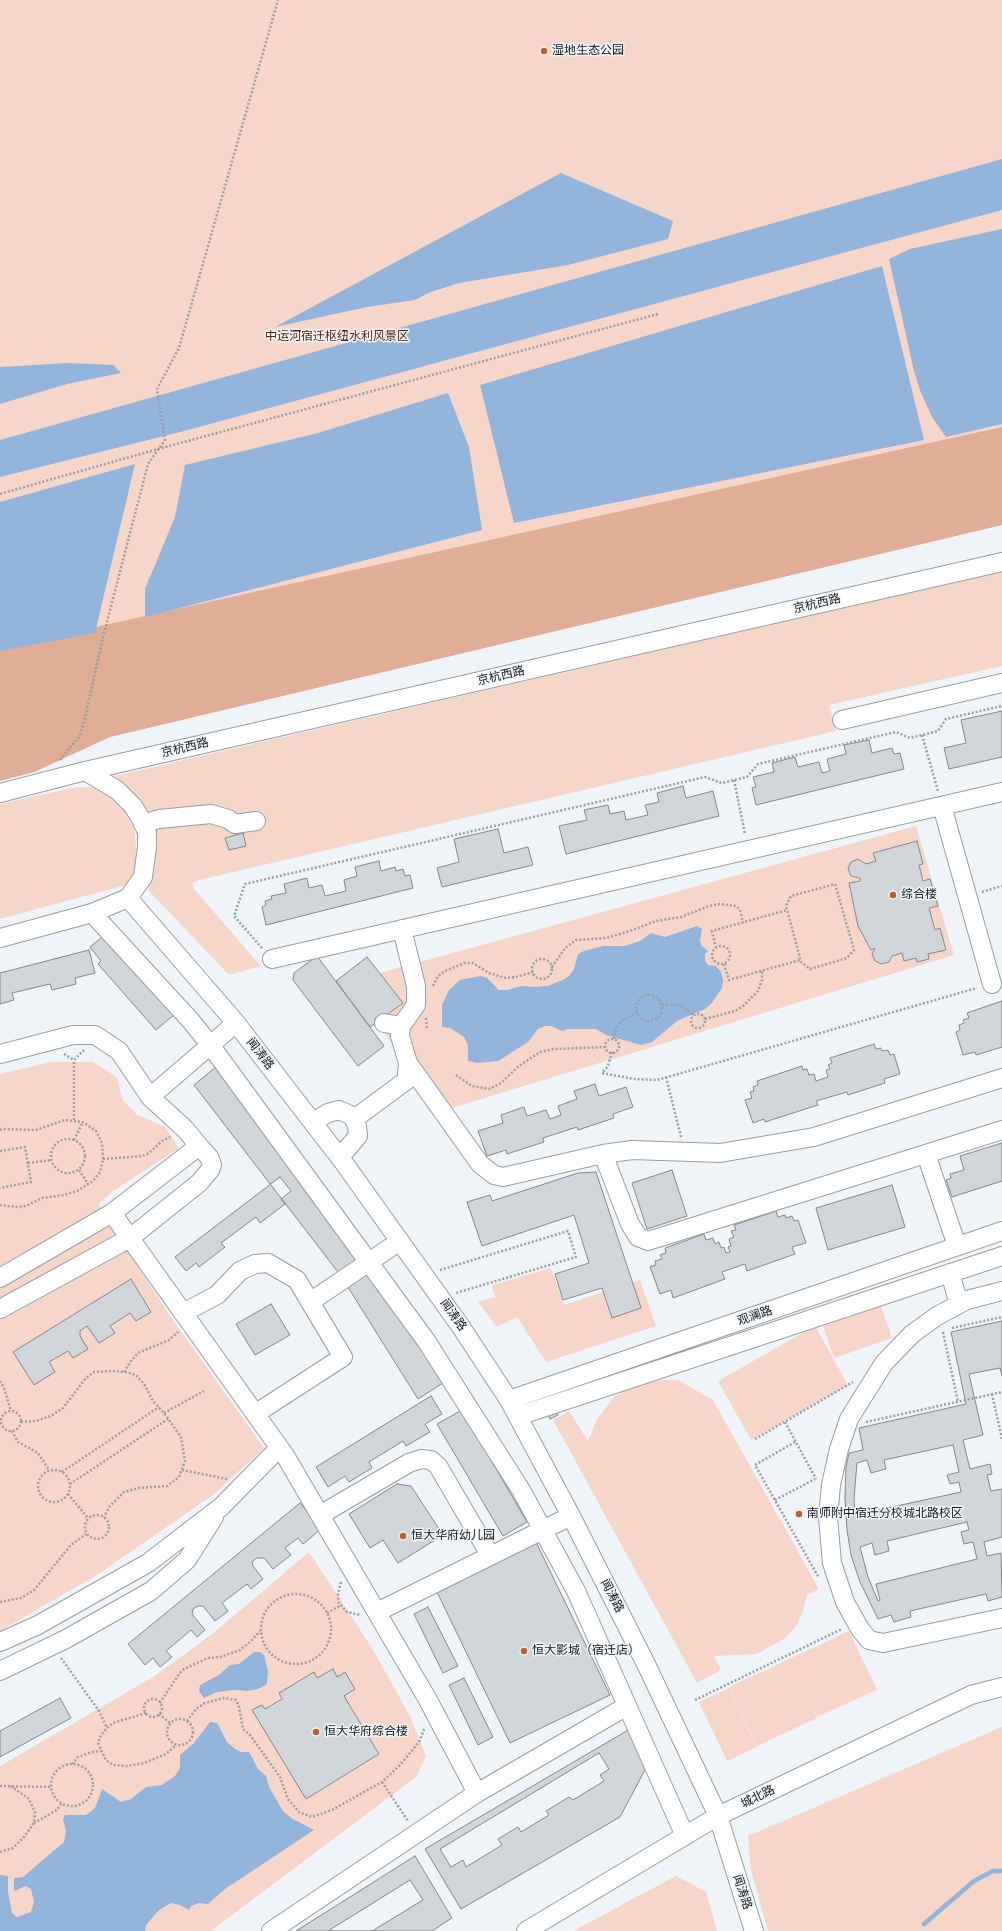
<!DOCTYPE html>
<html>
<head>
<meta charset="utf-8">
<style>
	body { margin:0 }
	canvas { display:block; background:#eff4f9 }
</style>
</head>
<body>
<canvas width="1002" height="1931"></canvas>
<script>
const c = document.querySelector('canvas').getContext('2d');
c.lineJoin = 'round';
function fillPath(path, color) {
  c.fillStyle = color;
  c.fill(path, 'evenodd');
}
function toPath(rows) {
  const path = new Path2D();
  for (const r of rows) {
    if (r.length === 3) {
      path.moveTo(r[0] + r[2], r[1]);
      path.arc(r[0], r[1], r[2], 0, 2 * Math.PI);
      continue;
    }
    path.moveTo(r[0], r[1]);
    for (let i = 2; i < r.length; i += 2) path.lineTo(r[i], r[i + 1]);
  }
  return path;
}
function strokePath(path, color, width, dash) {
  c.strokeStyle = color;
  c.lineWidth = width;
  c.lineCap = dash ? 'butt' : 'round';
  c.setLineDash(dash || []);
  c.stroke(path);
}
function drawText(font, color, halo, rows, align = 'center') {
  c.font = font + ' "Fira Sans","Noto Sans SC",sans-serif';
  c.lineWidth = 3;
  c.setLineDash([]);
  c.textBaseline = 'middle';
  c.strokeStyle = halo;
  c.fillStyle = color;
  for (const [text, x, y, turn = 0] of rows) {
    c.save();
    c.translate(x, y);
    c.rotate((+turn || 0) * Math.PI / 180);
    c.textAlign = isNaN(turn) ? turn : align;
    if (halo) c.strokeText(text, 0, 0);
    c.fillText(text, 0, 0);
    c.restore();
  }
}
const green = toPath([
	[0,0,1002,0,1002,525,110,737,34,772,0,781],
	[1002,571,1002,666,829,705,836,731,199,880,192,883,194,889,261,966,229,975,150,892,147,887,150,816,141,802,115,776],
	[77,787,91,787,105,792,125,812,134,828,137,856,134,874,129,884,0,919,0,804],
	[916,826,954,955,442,1111,347,982],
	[50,1062,93,1062,117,1077,122,1099,136,1114,165,1127,179,1148,112,1192,98,1204,172,1319,264,1448,213,1495,97,1575,0,1631,0,1074],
	[551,1268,564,1305,640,1280,656,1326,546,1362,517,1317,497,1327,478,1302,495,1297,492,1285],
	[881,1306,892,1338,834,1358,823,1326],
	[815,1326,848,1385,751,1440,718,1381],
	[662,1380,678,1380,713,1400,819,1589,807,1595,803,1611,797,1625,784,1639,757,1654,714,1656,721,1670,697,1683,553,1420,569,1411,588,1441,597,1419,614,1397,626,1390,640,1384],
	[309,1552,372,1648,410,1716,426,1756,416,1777,211,1931,0,1931,0,1766,153,1677,211,1635],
	[849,1631,877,1690,817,1717,804,1690,817,1718,757,1746,729,1687],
	[729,1688,757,1747,727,1761,699,1702],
	[1002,1727,1002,1931,768,1931,751,1871,748,1836],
	[676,1876,706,1892,717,1931,573,1931]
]);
const forest = toPath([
	[1002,427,1002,525,110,737,34,772,0,781,0,648]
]);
const water = toPath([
	[1002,159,1002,210,184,431,0,477,0,440],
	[561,173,673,221,668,239,568,265,459,283,428,293,415,300,367,307,275,327],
	[1002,229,1002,424,946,437,932,417,921,393,914,371,889,259,910,249],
	[882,266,924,440,514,523,480,385],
	[69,363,113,365,121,373,67,384,0,404,0,367],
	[448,393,469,447,482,530,145,617,145,589,175,517,185,465,318,433],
	[135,464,95,633,0,651,0,502],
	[697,926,702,929,700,941,701,945,708,951,705,954,705,961,708,965,716,966,721,972,723,980,722,988,711,1004,705,1009,677,1021,652,1042,641,1045,606,1035,596,1029,568,1029,562,1031,551,1026,545,1026,538,1029,528,1042,498,1061,477,1063,468,1061,468,1045,464,1037,450,1028,442,1027,442,1005,449,990,460,980,481,976,487,978,499,990,507,990,521,986,535,987,547,986,563,980,569,976,574,969,578,954,584,951,603,946,625,946,640,941,651,933,665,937],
	[254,1652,260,1652,264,1655,268,1671,267,1684,258,1689,248,1691,234,1690,217,1692,204,1698,201,1694,199,1691,200,1685,219,1675,230,1665,239,1664],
	[210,1722,217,1723,227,1742,235,1749,241,1752,249,1752,258,1769,266,1776,269,1787,283,1811,291,1818,314,1830,225,1889,208,1904,199,1903,191,1906,189,1910,180,1905,171,1903,159,1910,146,1925,145,1931,0,1931,0,1875,8,1876,8,1892,12,1913,17,1917,31,1912,34,1902,31,1889,26,1886,14,1891,14,1878,23,1877,64,1842,66,1831,63,1819,65,1815,86,1815,95,1808,102,1789,121,1802,131,1799,146,1787,162,1785,175,1776,180,1768,180,1755,194,1743]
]);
const stream = toPath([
	[924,1924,974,1881,993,1871,1002,1871]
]);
const building = toPath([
	[1002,711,1002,757,949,769,944,748,966,743,961,720,1002,711],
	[869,740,872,753,892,748,894,754,900,753,904,769,756,805,752,788,756,787,753,777,774,772,772,763,795,757,798,767,819,762,822,773,830,771,827,759,846,754,844,745,869,740],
	[683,786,686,798,713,791,719,816,566,854,559,826,587,820,584,810,608,805,610,814,624,811,626,820,648,815,645,805,659,802,657,793,683,786],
	[498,829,504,853,528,847,533,865,442,887,437,868,459,862,454,839,498,829],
	[243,833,246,846,229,850,225,838,243,833],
	[917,841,923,864,919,865,923,881,930,879,938,906,929,908,935,930,940,928,946,950,928,954,929,959,917,962,916,958,904,961,902,953,892,956,889,962,881,964,875,961,872,954,875,948,871,950,858,926,849,883,860,881,860,878,851,876,848,869,851,862,858,859,866,864,876,861,873,853,917,841],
	[379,861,381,871,395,867,396,871,403,869,405,876,410,875,413,888,266,925,262,907,266,905,265,901,272,899,271,896,286,893,284,884,307,878,309,888,322,885,325,896,346,891,344,880,357,876,355,867,379,861],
	[107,933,176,1013,156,1030,98,964,101,961,90,947,107,933],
	[89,950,95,973,75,978,76,984,52,990,50,984,12,993,14,1000,0,1004,0,973,89,950],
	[317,956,384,1046,358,1066,293,980,294,973,317,956],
	[367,957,403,1003,370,1027,336,981,367,957],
	[1002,1001,1002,1047,976,1055,975,1052,963,1055,956,1032,960,1030,959,1025,964,1023,963,1020,969,1018,967,1013,1002,1001],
	[874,1044,876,1049,881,1048,882,1051,888,1050,890,1055,894,1054,900,1074,884,1079,885,1083,848,1095,847,1092,816,1101,818,1105,765,1122,764,1119,753,1123,745,1100,752,1098,750,1092,754,1091,753,1087,758,1085,757,1081,802,1066,803,1070,807,1069,809,1075,814,1074,816,1081,828,1077,826,1070,830,1069,828,1065,832,1063,830,1058,874,1044],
	[217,1066,365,1259,443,1383,418,1399,341,1276,194,1085,217,1066],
	[595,1084,599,1096,626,1087,633,1107,613,1114,614,1118,578,1130,577,1127,543,1138,544,1142,507,1154,506,1150,487,1156,478,1131,503,1123,501,1115,524,1107,527,1116,546,1110,550,1119,561,1115,558,1106,577,1099,574,1091,595,1084],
	[1002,1143,1002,1181,952,1197,946,1180,951,1178,950,1174,964,1170,960,1156,1002,1143],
	[672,1170,687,1216,647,1229,632,1183,672,1170],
	[596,1172,641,1308,612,1318,602,1288,563,1300,555,1274,589,1263,574,1215,482,1246,467,1202,490,1195,492,1201,578,1173,596,1172],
	[280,1177,291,1191,281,1199,285,1204,260,1223,256,1217,221,1243,225,1247,199,1267,196,1263,186,1271,175,1257,280,1177],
	[892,1185,905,1227,828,1250,816,1208,892,1185],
	[776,1211,778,1217,785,1215,786,1218,792,1216,794,1221,798,1220,806,1243,792,1247,795,1254,747,1271,745,1264,722,1272,725,1279,673,1298,671,1290,660,1294,650,1267,656,1265,655,1261,662,1259,660,1255,666,1253,665,1248,704,1234,706,1240,713,1238,715,1244,719,1242,721,1248,724,1247,726,1253,730,1252,728,1247,731,1246,729,1239,734,1237,731,1231,736,1230,734,1225,776,1211],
	[131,1279,151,1312,136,1321,130,1313,110,1326,115,1333,99,1343,87,1326,80,1331,80,1336,88,1349,73,1358,68,1351,49,1362,55,1372,34,1385,13,1352,131,1279],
	[271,1304,290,1335,255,1355,236,1324,271,1304],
	[1002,1321,1002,1376,1000,1368,969,1374,983,1435,963,1440,970,1469,990,1464,992,1474,987,1475,991,1491,1002,1489,1002,1537,984,1542,987,1556,1001,1553,1002,1597,988,1601,986,1594,910,1611,911,1617,894,1622,891,1615,878,1619,860,1582,851,1555,847,1530,845,1498,846,1467,849,1453,863,1450,859,1428,966,1404,951,1332,1002,1321],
	[953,1445,959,1472,947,1475,950,1484,959,1482,961,1492,855,1515,854,1498,857,1463,867,1460,871,1473,886,1469,884,1460,953,1445],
	[967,1522,969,1530,961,1532,964,1544,973,1542,977,1559,876,1584,880,1600,878,1601,868,1577,860,1547,872,1543,875,1555,889,1551,887,1541,967,1522],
	[431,1396,442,1414,425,1424,430,1432,406,1446,403,1441,369,1462,372,1468,349,1482,345,1476,328,1487,316,1467,431,1396],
	[554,1408,558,1415,550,1419,547,1411,554,1408],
	[462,1410,527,1522,503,1536,437,1424,462,1410],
	[397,1484,411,1486,443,1535,398,1563,383,1540,370,1548,349,1514,397,1484],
	[300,1503,321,1529,303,1544,298,1538,285,1548,291,1555,273,1569,264,1558,257,1558,252,1562,253,1566,263,1579,251,1589,247,1584,222,1603,228,1611,215,1621,203,1606,198,1606,193,1609,192,1614,205,1630,197,1637,191,1630,166,1651,172,1657,160,1667,153,1658,145,1665,128,1644,300,1503],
	[536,1542,610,1695,510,1743,436,1590,536,1542],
	[428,1607,458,1666,443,1673,414,1614,428,1607],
	[333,1669,337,1677,345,1672,355,1689,344,1696,379,1754,306,1799,252,1710,262,1705,265,1709,282,1699,279,1693,314,1672,317,1678,333,1669],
	[464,1678,493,1737,478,1745,449,1685,464,1678],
	[60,1698,71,1718,0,1757,0,1731,60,1698],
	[630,1729,647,1766,620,1817,461,1909,425,1849,630,1729],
	[599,1753,609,1769,600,1775,604,1781,573,1800,569,1797,546,1811,549,1815,521,1832,518,1827,498,1839,502,1845,466,1867,463,1860,451,1867,440,1849,599,1753],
	[415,1856,452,1918,432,1931,296,1931,415,1856],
	[410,1880,423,1900,372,1931,328,1931,410,1880]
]);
const path = toPath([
	[0,494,158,449,658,314],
	[922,735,938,791],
	[60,760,79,737,84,723,102,641,148,464,165,440,157,389,179,348,278,0],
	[734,780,745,834],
	[835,884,854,950,847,958,810,969,801,962,786,906,791,896,835,884],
	[982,892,1002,886],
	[721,955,9],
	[262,948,234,916,245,884,705,777,722,783,747,777,758,764,896,732,910,738,938,731,946,719,1002,706],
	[716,948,712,931,787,910],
	[542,969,10],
	[724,964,729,980,800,960],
	[552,967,565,948,576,940,606,938,630,931,656,921,681,917,709,906,720,904,736,906,740,910,743,923],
	[433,986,438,976,445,971,465,963,473,963,489,973,506,978,516,977,533,972],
	[649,1008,13],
	[662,1006,668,1004,682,1006,694,1016],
	[698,1021,7],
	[426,1018,427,1030],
	[705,1019,735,1011,743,1006,758,991,762,980,762,971],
	[614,1039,615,1031,620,1022,636,1013],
	[612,1046,7],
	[612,1052,608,1066,602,1073,634,1079,657,1080,977,988],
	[64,1054,74,1060,84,1050],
	[456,1075,472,1086,489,1089,501,1083,519,1066,540,1052,554,1049,606,1047],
	[666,1077,681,1137],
	[74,1120,74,1060],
	[0,1130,2,1129,36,1130,65,1120,83,1122,96,1131,102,1143,103,1159,100,1172,93,1181,77,1191,64,1195,42,1198,26,1206,17,1207,0,1205],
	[68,1156,17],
	[74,1140,83,1122],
	[0,1151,25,1147,31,1182,0,1188],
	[103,1159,142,1156,149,1153,162,1141,170,1137],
	[28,1163,51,1160],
	[79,1170,88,1184],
	[440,1270,568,1231,576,1257,456,1293],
	[952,1328,1002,1317],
	[943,1332,958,1402],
	[124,1372,131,1361,138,1353,169,1340,178,1332],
	[0,1381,4,1388,11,1411],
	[992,1394,1002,1439],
	[11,1421,10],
	[164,1413,204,1391],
	[21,1422,36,1421,51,1416,63,1408,86,1378,94,1372,111,1371,126,1372,136,1375,144,1384,153,1401,164,1413,181,1437,185,1461,179,1477,167,1486,139,1488,124,1492,110,1506,104,1517],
	[785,1422,816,1479],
	[866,1422,1002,1392],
	[12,1431,18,1442,38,1453,49,1470],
	[755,1439,853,1382],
	[795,1442,755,1465,819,1578],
	[54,1486,16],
	[182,1470,227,1479],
	[62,1472,159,1407],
	[70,1484,168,1419],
	[68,1494,88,1518],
	[775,1500,815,1479],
	[97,1527,12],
	[341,1582,338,1594,339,1603,347,1612,360,1615],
	[296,1629,35],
	[0,1602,21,1598,34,1590,71,1545,86,1534],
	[327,1613,341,1605],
	[61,1658,99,1711,107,1728],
	[153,1708,9],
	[695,1700,842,1629],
	[160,1703,179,1674,184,1669,208,1658,220,1657,240,1650,250,1642,260,1631],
	[146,1713,113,1723,107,1728,100,1737,98,1743,106,1760,113,1765,127,1766,144,1763,166,1754,176,1745],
	[159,1714,170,1723],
	[180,1732,13],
	[187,1721,196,1709,205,1703,223,1698,236,1700,239,1707,243,1729,250,1735,280,1777,288,1799,299,1812,312,1817,332,1810,382,1782,400,1765,419,1742,425,1727],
	[72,1785,21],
	[72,1764,78,1757,92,1752,101,1751],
	[382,1782,408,1821],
	[0,1786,51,1787],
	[34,1823,57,1810,61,1804],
	[0,1852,13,1848,24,1837,34,1823,35,1812,29,1799,11,1786]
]);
const minor = toPath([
	[842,720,1002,683],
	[0,793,85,771,1002,562],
	[942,806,992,984],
	[143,824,159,819,211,814,228,819,235,824,256,821],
	[128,898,236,1023,344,1163,461,1327,509,1400,571,1516,646,1664,718,1816,754,1931],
	[92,913,191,1021,211,1046,427,1342,521,1490,576,1591,685,1836],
	[402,929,416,986,416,1005,401,1026,400,1036,408,1063,407,1074],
	[0,938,92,913,128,898,143,877,147,847,147,832,141,819,133,806,117,790,85,771],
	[272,959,1002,792],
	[384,1023,401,1026],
	[0,1054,73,1035,95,1035,119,1051,150,1097,185,1129,199,1146,112,1213,0,1278],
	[408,1063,480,1164,494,1175,503,1177,603,1154,632,1150,720,1153,814,1137,1002,1078],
	[150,1097,236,1023],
	[354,1119,407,1080],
	[313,1122,328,1113,339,1110,350,1115,354,1119,357,1126,358,1136,340,1157],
	[603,1154,630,1224,638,1237,648,1241,1002,1130],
	[926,1154,957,1246],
	[112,1213,286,1457,428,1700,477,1793],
	[950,1273,959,1304],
	[1002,1291,967,1300,937,1316,912,1334,884,1363,849,1419,839,1449,831,1485,828,1517,832,1563,845,1602,860,1629,869,1640,883,1643,1002,1618],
	[310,1302,400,1241],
	[0,1309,130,1238,199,1183,210,1170,212,1165,209,1157,199,1146],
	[183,1313,217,1295,240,1271,255,1264,268,1263,297,1280,343,1357,255,1414],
	[509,1400,1002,1231],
	[518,1416,1002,1256],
	[320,1515,409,1463,421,1459,431,1460,438,1466,490,1555],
	[377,1612,571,1516],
	[0,1642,38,1625,148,1563,221,1507,279,1448],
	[0,1671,66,1639,151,1591,187,1560,214,1517],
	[271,1931,477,1793,627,1706],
	[526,1931,718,1816,971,1695,1002,1687]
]);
const markers = [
	[544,51,4,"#c25d2a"],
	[893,895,4,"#c25d2a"],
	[799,1514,4,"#c25d2a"],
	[403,1536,4,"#c25d2a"],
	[524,1651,4,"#c25d2a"],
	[316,1732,4,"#c25d2a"]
];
const poiNames = [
	["湿地生态公园",552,51],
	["综合楼",901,895],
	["南师附中宿迁分校城北路校区",807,1514],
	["恒大华府幼儿园",411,1536],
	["恒大影城（宿迁店）",532,1651],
	["恒大华府综合楼",324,1732]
];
const parkNames = [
	["中运河宿迁枢纽水利风景区",337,337]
];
const streetNames = [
	["京杭西路",817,604,-13],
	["京杭西路",501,676,-13],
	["京杭西路",185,748,-13],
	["闻涛路",260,1054,52],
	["闻涛路",453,1315,55],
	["观澜路",755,1316,-19],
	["闻涛路",612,1596,63],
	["城北路",758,1797,-26],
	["闻涛路",742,1892,72]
];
fillPath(green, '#f6d6c8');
fillPath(forest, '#e0ad97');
fillPath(water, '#93b4db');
strokePath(stream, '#93b4db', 4.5);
fillPath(building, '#d0d5da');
strokePath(building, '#83888c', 1);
strokePath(minor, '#999ea3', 20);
strokePath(path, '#9b9fa3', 2.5, [2, 2]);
strokePath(minor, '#fff', 18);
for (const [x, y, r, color] of markers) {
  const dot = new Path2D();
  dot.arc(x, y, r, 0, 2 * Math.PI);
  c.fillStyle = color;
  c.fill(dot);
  strokePath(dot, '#eff4f9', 1.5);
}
drawText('12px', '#17191b', '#eff4f9', poiNames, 'left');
drawText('12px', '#5a1f00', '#eff4f9', parkNames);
drawText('12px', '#17191b', '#eff4f9', streetNames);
</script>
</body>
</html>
